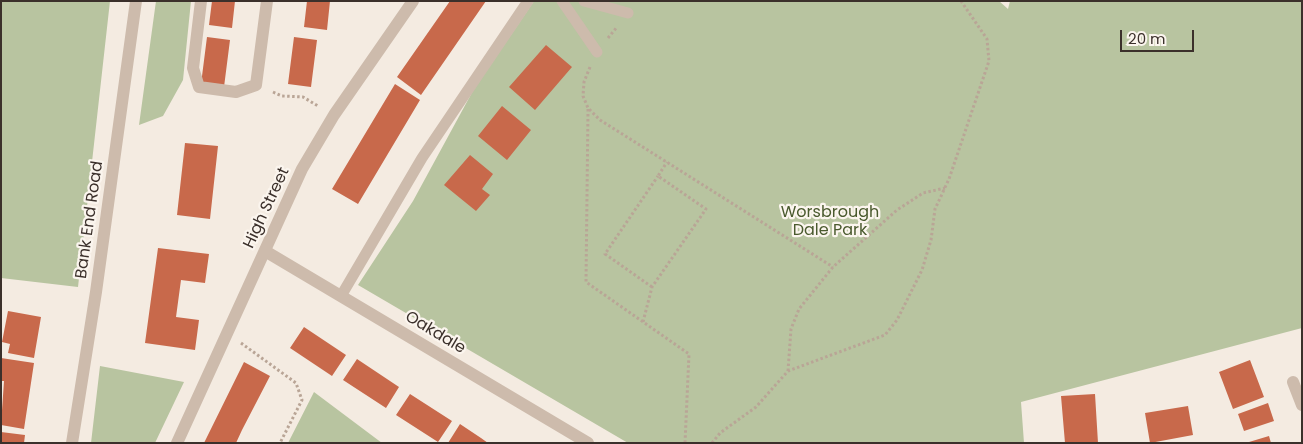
<!DOCTYPE html>
<html>
<head>
<meta charset="utf-8">
<style>
	body { margin:0 }
	#map { position:relative; width:1303px; height:444px; overflow:hidden; background:#f4ebe1; font-family:Poppins,sans-serif }
	canvas { display:block }
	.frame { position:absolute; inset:0; border:2px solid #3b302b; pointer-events:none }
	.scale { position:absolute; left:1120px; top:30px; width:74px; height:22px; box-sizing:border-box; border:2px solid #3b302b; border-top:0; padding-left:6px; font-size:15px; line-height:18px; white-space:nowrap; color:#3b302b; -webkit-text-stroke:4px #fbf5ee; paint-order:stroke }
</style>
</head>
<body>
<div id="map">
<canvas width="1303" height="444"></canvas>
<div class="frame"></div>
<div class="scale">20 m</div>
</div>
<script>
const c = document.querySelector('canvas').getContext('2d');
c.lineJoin = 'round';
function fillPath(path, color) {
  c.fillStyle = color;
  c.fill(path, 'evenodd');
}
function toPath(rows) {
  const path = new Path2D();
  for (const r of rows) {
    path.moveTo(r[0], r[1]);
    for (let i = 2; i < r.length; i += 2) path.lineTo(r[i], r[i + 1]);
  }
  return path;
}
function strokePath(path, color, width, dash) {
  c.strokeStyle = color;
  c.lineWidth = width;
  c.lineCap = dash ? 'butt' : 'round';
  c.setLineDash(dash || []);
  c.stroke(path);
}
function drawText(font, color, halo, rows, align = 'center') {
  c.font = font + ' Poppins,sans-serif';
  c.lineWidth = 4.5;
  c.setLineDash([]);
  c.textBaseline = 'middle';
  c.strokeStyle = halo;
  c.fillStyle = color;
  for (const [text, x, y, turn = 0] of rows) {
    c.save();
    c.translate(x, y);
    c.rotate((+turn || 0) * Math.PI / 180);
    c.textAlign = isNaN(turn) ? turn : align;
    if (halo) c.strokeText(text, 0, 0);
    c.fillText(text, 0, 0);
    c.restore();
  }
}
const green = toPath([
	[1,1,110,1,78,287,1,278],
	[156,1,191,1,183,80,163,116,139,125],
	[534,1,999,1,1008,9,1010,1,1302,1,1302,328,1021,402,1024,443,628,443,358,285,413,201,475,87],
	[100,366,184,382,155,443,91,443],
	[314,392,382,443,288,443]
]);
const building = toPath([
	[212,1,235,1,232,28,209,25],
	[307,1,330,1,327,30,304,27],
	[450,1,486,1,421,95,397,77],
	[207,37,230,40,224,87,201,84],
	[294,37,317,40,311,87,288,84],
	[546,45,572,67,535,110,509,87],
	[395,84,420,100,358,204,332,189],
	[502,106,531,130,507,160,478,136],
	[185,143,218,146,210,219,177,215],
	[470,155,493,174,482,189,490,195,476,211,444,185],
	[158,248,209,254,205,283,181,280,176,317,199,320,195,350,145,343],
	[8,311,41,317,34,358,8,353,10,344,2,342],
	[304,327,346,355,332,376,290,348],
	[1,358,34,363,24,429,1,425,4,381,1,381],
	[357,359,399,387,386,408,343,380],
	[1250,360,1264,397,1233,409,1219,372],
	[244,362,270,376,242,430,236,443,204,443],
	[410,394,452,421,438,442,396,415],
	[1095,394,1098,443,1065,443,1061,396],
	[1268,403,1274,421,1244,431,1238,414],
	[1188,406,1193,435,1150,443,1145,413],
	[460,424,481,438,488,443,448,443],
	[1,432,25,435,24,443,1,443],
	[1269,436,1271,443,1249,443,1249,442]
]);
const path = toPath([
	[608,38,617,27],
	[590,67,584,82,583,96,588,108,600,120,833,267],
	[273,92,282,96,303,97,318,106],
	[588,109,586,282,689,354,685,443],
	[652,287,605,254,658,176],
	[643,322,652,287,706,209,658,176,667,162],
	[241,343,296,383,302,400,280,443],
	[788,371,791,329,799,309,833,267,897,210,923,193,945,188],
	[712,443,720,433,756,407,788,371,885,335,897,320,922,270,931,240,935,209,949,179,989,61,987,39,961,1]
]);
const service = toPath([
	[562,1,597,52],
	[584,1,628,13],
	[341,296,422,158,528,1]
]);
const minor = toPath([
	[201,1,193,68,199,87,236,92,256,85,267,1],
	[265,251,588,443],
	[1293,382,1302,405]
]);
const tertiary = toPath([
	[72,443,96,292,136,1],
	[177,443,302,169,334,115,413,1]
]);
const streetNames = [
	["High Street",267,208,-65],
	["Bank End Road",90,220,-82],
	["Oakdale",435,333,31]
];
const parkNames = [
	["Worsbrough",830,213],
	["Dale Park",830,231]
];
fillPath(green, '#b8c4a0');
fillPath(building, '#c8694b');
strokePath(path, '#b9a596', 3, [2.5, 2.5]);
strokePath(service, '#cdbbac', 11);
strokePath(minor, '#cdbbac', 12);
strokePath(tertiary, '#cdbbac', 12);
drawText('16px', '#3b302b', '#fbf5ee', streetNames);
drawText('16px', '#4a5a2e', '#fbf5ee', parkNames);
</script>
</body>
</html>
